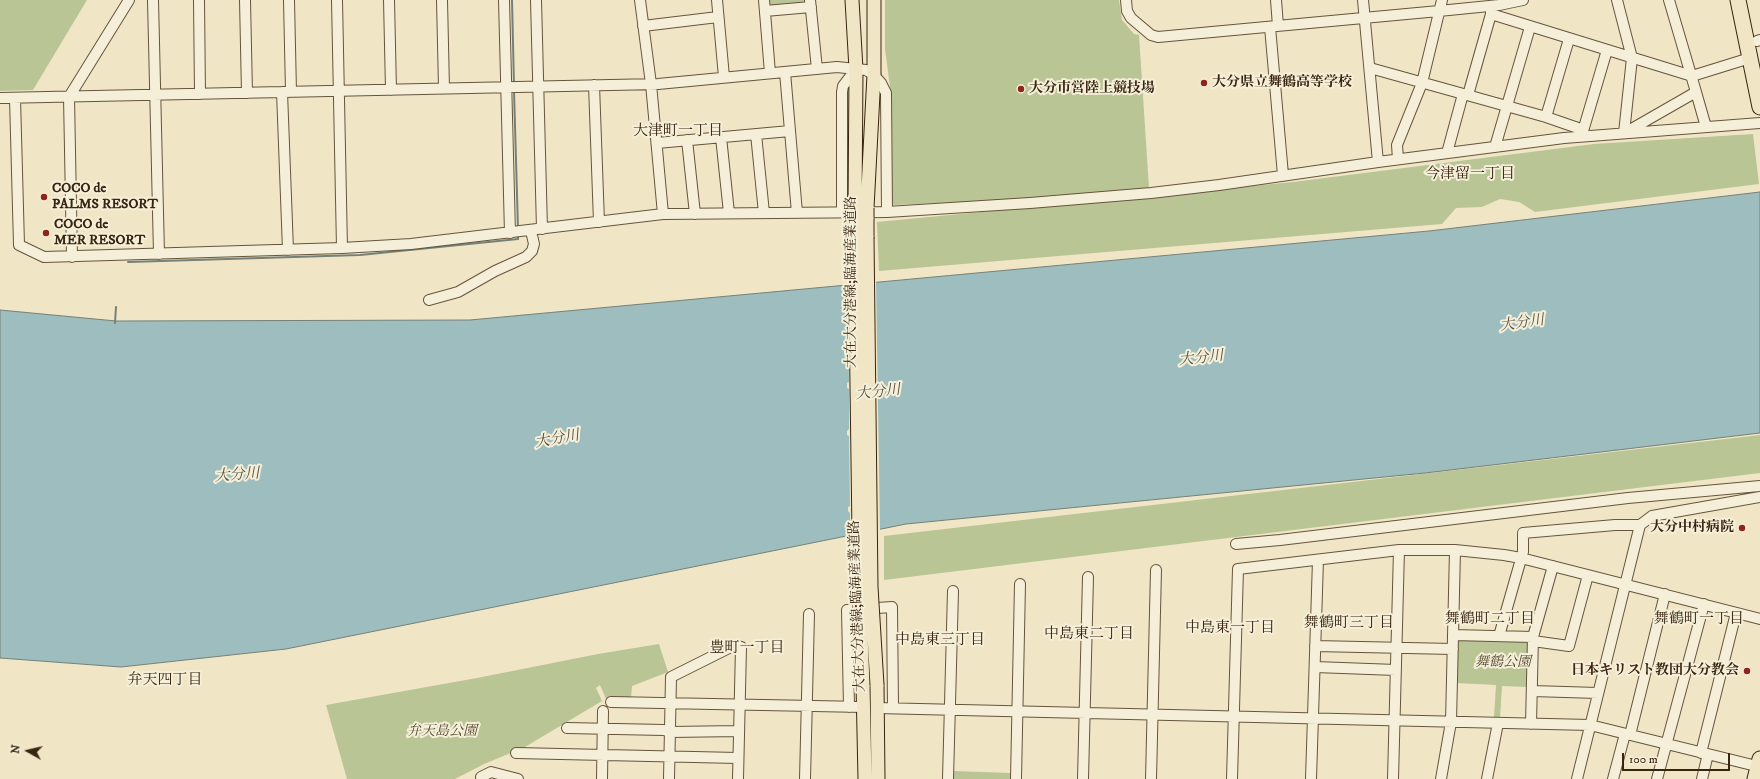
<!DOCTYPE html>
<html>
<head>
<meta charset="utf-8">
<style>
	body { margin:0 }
	#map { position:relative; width:1760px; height:779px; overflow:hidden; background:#f0e6c5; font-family:"IM FELL DW Pica",serif }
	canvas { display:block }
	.north { position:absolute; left:8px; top:731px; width:40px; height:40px; -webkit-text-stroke:3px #f5efd9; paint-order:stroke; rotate:278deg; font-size:11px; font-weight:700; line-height:16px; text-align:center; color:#382410 }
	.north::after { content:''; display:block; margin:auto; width:14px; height:18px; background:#382410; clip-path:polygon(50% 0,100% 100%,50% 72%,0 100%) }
	.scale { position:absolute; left:1622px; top:753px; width:108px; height:18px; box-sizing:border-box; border:2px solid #382410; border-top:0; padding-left:5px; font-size:12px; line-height:14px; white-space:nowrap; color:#382410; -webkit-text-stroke:3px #f5efd9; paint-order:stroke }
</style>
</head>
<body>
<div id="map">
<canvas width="1760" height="779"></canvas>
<div class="north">N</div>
<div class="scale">100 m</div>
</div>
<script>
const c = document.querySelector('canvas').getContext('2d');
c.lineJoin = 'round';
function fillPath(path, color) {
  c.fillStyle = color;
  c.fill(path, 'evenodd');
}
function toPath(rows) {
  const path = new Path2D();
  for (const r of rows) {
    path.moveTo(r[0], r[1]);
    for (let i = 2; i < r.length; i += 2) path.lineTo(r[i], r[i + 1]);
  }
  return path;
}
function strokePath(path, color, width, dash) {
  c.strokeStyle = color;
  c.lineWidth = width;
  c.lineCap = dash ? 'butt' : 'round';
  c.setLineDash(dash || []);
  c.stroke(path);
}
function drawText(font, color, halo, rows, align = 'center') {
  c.font = font + ' "IM FELL DW Pica","Noto Serif JP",serif';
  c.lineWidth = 4;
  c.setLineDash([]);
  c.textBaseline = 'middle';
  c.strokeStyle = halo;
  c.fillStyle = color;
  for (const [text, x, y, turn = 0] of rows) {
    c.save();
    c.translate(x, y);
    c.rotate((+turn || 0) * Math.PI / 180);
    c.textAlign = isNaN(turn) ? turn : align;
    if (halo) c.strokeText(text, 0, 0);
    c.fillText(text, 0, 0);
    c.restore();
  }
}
const green = toPath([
	[0,0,87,0,33,90,0,91],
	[767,0,808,0,806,3,769,7],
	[885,0,1119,0,1122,20,1134,34,1139,35,1149,188,1012,200,892,205,890,87,885,49],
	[1753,134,1759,184,1535,212,1519,202,1500,199,1482,207,1456,208,1442,224,879,271,877,222,1293,182,1594,144],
	[1760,435,1760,473,884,580,884,536],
	[1460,638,1526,640,1529,642,1527,662,1527,687,1502,686,1500,718,1494,717,1496,685,1455,683,1457,641],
	[659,644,668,672,632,686,631,698,606,699,600,685,596,688,602,701,525,747,484,764,455,779,347,779,326,705,477,678,598,654],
	[953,771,1011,773,1011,779,953,779]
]);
const water = toPath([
	[1760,192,1760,433,1425,473,906,524,286,649,121,667,0,658,0,310,116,321,470,320,1429,231,1760,192]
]);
const pier = toPath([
	[876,280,880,531,850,537,850,513,848,511,848,507,850,506,849,436,847,435,847,431,849,429,849,389,847,388,847,383,849,382,848,313,846,311,846,307,848,306,847,283]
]);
const stream = toPath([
	[512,0,514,85],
	[514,91,518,229],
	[128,262,360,255,518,239,518,235],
	[115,323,116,307]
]);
const minor = toPath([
	[153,0,159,254],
	[199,0,200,94],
	[245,0,247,93],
	[289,0,291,92],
	[337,0,342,248],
	[389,0,391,90],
	[442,0,444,88],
	[504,0,510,233],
	[536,0,542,229],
	[640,0,651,84,663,214],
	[717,0,724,77],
	[764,0,770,73],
	[810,0,817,69],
	[1126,0,1127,11,1131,18,1151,35,1158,37,1439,11,1499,5,1523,0],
	[1276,0,1278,26],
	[1363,0,1378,162],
	[1617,0,1632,58,1624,133],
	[765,11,811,7],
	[1491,14,1692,76,1750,58],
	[643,26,718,17],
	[1270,27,1283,175],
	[1757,41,1760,40],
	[1370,68,1546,117,1578,128,1586,136],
	[785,72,797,213],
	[594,85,599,222],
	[282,92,288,250],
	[1696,92,1706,127],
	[1468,95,1491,14,1491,8],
	[0,98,658,84,837,67,856,69,866,70,874,75,881,83,886,93,887,212],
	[15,98,19,245,44,257,342,248,411,244,663,214,887,212,1030,203,1151,193,1219,185,1378,162,1564,138,1760,123],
	[1546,117,1569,39],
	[1583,131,1607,50],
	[1628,131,1696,92,1669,0],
	[756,134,764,213],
	[721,137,729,213],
	[687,140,695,214],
	[657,143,790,131],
	[1495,147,1530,27],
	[1447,153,1463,94],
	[1398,159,1397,145,1422,83,1442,0],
	[842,212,842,92,843,86,856,69],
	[72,257,69,97,129,0],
	[429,300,458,292,495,271,526,257,532,251,534,244,531,231],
	[1236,544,1280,540,1628,498,1760,486],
	[1453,635,1533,637],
	[1499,636,1523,552,1523,533,1615,525,1640,525],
	[1533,641,1569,646,1588,575],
	[1315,646,1453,649],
	[1315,667,1396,670],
	[1532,691,1598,693],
	[611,702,864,707],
	[849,707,847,610,892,607,893,708],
	[877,708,1590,725,1760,767],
	[1531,724,1533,637,1553,566],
	[567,728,664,730,670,732,739,731],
	[1630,735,1665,594],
	[516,753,738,758],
	[1701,753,1736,613],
	[482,779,481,777,491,772,518,779],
	[602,779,603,711],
	[669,779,671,677,735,645,741,647,738,779],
	[805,779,809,614],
	[948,779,953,591],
	[1016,779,1020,584],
	[1083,779,1088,577],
	[1151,779,1156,570],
	[1232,779,1238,569,1399,550,1455,550,1504,555,1521,558,1760,619],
	[1311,779,1318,560],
	[1393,779,1399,550],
	[1441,779,1451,722,1455,550],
	[1487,779,1498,723],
	[1577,779,1640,525,1652,516,1760,497],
	[1613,779,1625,734],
	[1657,779,1704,604],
	[1702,779,1708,754]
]);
const major = toPath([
	[852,0,856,69,855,208],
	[867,208,874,75,874,0],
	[855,237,855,217],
	[867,237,867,217],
	[863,685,865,779],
	[877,685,878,779]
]);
const highway = toPath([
	[1738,0,1760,107],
	[1755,779,1760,759]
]);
const majorBridge = toPath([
	[867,208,867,217],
	[855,217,855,208],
	[855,237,860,609,863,685],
	[867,237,871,587,877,685]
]);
const markers = [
	[1204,83,4,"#8f2418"],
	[1021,89,4,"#8f2418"],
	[44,197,4,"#8f2418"],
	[46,233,4,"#8f2418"],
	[1742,528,4,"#8f2418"],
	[1747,671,4,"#8f2418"]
];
const poiNames = [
	["大分県立舞鶴高等学校",1212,83],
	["大分市営陸上競技場",1029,89],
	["COCO de",52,189],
	["PALMS RESORT",52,205],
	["COCO de",54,225],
	["MER RESORT",54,241],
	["大分中村病院",1734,528,"right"],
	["日本キリスト教団大分教会",1739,671,"right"]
];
const streetNames = [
	["大在大分港線;臨海産業道路",852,282,-90],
	["大在大分港線;臨海産業道路",858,606,-92]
];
const parkNames = [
	["舞鶴公園",1503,663],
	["弁天島公園",442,732]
];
const neighbourhoodNames = [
	["大津町一丁目",678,132],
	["今津留一丁目",1470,175],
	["舞鶴町二丁目",1490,620],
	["舞鶴町一丁目",1699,620],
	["舞鶴町三丁目",1349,624],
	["中島東一丁目",1230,629],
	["中島東二丁目",1089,635],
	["中島東三丁目",940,641],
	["豊町一丁目",747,649],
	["弁天四丁目",165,681]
];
const waterNames = [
	["大分川",1522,324,-8],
	["大分川",1201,359,-6],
	["大分川",878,393,-6],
	["大分川",557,440,-10],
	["大分川",237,476,-4]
];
fillPath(green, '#b9c595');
fillPath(water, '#9ebdbe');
strokePath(water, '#758078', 1);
fillPath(pier, '#f0e6c5');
strokePath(stream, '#758078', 2);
strokePath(minor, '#66543d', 12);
strokePath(major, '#382410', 15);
strokePath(highway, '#382410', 17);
strokePath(minor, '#f5efd9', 10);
strokePath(major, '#f0e6c5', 13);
strokePath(highway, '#f0e6c5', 15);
strokePath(majorBridge, '#382410', 15, []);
strokePath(majorBridge, '#f0e6c5', 13);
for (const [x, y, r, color] of markers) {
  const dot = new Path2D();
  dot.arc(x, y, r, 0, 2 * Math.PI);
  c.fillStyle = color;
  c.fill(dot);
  strokePath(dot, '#f5efd9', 1.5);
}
drawText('bold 14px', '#382410', '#f5efd9', poiNames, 'left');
drawText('14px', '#382410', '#f5efd9', streetNames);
drawText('italic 14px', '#584c31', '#f5efd9', parkNames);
drawText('15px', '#382410', '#f5efd9', neighbourhoodNames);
drawText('italic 15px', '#575244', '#f5efd9', waterNames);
</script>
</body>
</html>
